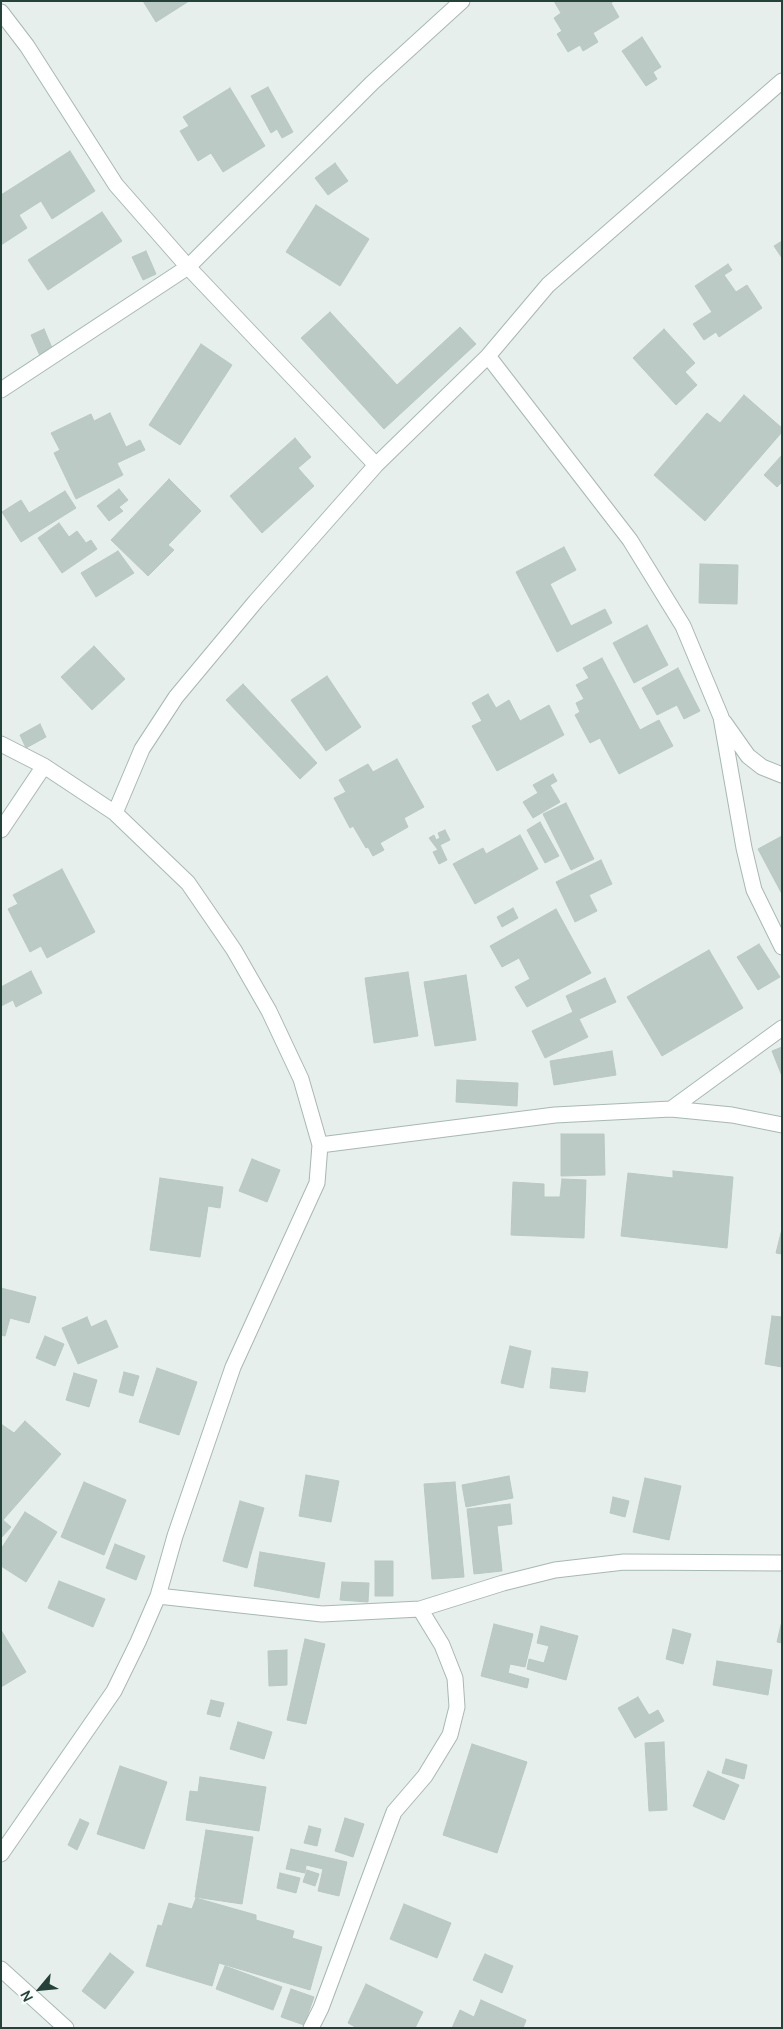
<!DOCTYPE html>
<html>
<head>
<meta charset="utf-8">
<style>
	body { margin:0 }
	#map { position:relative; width:783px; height:2029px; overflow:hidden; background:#e6efeb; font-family:Manrope,sans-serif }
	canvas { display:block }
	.frame { position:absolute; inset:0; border:2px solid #24423a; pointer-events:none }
	.north { position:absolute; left:15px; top:1964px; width:50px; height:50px; -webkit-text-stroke:4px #f7fbf9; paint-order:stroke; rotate:242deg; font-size:14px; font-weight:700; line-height:20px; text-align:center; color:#24423a }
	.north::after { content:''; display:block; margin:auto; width:18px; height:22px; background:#24423a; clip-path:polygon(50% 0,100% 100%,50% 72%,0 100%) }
</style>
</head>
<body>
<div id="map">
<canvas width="783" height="2029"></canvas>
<div class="frame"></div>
<div class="north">N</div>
</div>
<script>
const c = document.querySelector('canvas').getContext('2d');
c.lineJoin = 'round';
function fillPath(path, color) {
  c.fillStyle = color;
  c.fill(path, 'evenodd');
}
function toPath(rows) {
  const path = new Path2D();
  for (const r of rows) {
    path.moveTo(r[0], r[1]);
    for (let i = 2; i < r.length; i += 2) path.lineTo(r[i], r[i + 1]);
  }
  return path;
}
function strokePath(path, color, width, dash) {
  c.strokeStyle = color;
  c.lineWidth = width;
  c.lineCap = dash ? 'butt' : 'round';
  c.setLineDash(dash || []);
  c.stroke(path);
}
const building = toPath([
	[143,1,189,1,156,22,143,1],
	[554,1,614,1,611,3,619,17,593,33,598,42,583,51,580,45,568,52,557,34,562,31,554,18,561,13,554,1],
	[642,37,661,67,653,72,657,79,646,86,622,51,642,37],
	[268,87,293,132,282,138,277,129,271,133,251,96,268,87],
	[230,88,265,146,223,172,211,153,198,161,180,131,189,126,183,117,230,88],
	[70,151,95,191,52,219,41,201,19,215,27,228,1,245,1,195,70,151],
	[335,163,348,181,328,195,315,178,335,163],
	[316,205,369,239,340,286,286,252,316,205],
	[102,212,122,241,48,290,28,260,102,212],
	[782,241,782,258,774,246,782,241],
	[146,251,156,274,143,280,132,257,146,251],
	[728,264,732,270,724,275,736,292,747,285,762,308,719,337,716,332,704,340,693,324,712,312,695,286,728,264],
	[330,312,397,385,460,327,476,344,384,429,301,338,330,312],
	[44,329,53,350,40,356,31,335,44,329],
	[664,329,695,363,685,372,697,385,676,405,633,358,664,329],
	[201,344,232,365,180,445,149,425,201,344],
	[744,395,782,428,782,432,705,521,654,475,707,413,720,423,744,395],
	[110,413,126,447,140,440,145,450,117,463,123,475,76,499,54,453,60,450,51,433,91,414,94,421,110,413],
	[295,438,311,457,298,468,314,486,262,533,230,496,295,438],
	[782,455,782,482,777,487,764,475,782,455],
	[169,479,201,511,168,545,174,550,148,576,111,540,169,479],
	[119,489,128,500,119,507,123,511,109,521,97,506,119,489],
	[65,491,76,508,21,542,2,512,21,500,29,513,65,491],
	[59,523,69,537,77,531,86,543,91,540,97,549,62,573,38,538,59,523],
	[564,547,576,570,550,584,571,626,605,609,612,623,557,652,516,572,564,547],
	[118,551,134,573,96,597,81,573,118,551],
	[700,564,738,565,737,604,699,603,700,564],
	[647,625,668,665,634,683,613,643,647,625],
	[94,646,125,679,92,710,61,677,94,646],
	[602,658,640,730,659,720,673,746,619,774,600,738,590,743,575,715,580,712,576,703,584,699,576,685,589,678,583,668,602,658],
	[678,668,700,711,684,719,677,705,657,715,642,688,678,668],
	[327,676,361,727,326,751,291,700,327,676],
	[243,684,317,763,300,779,226,700,243,684],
	[488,694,496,708,509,700,520,721,549,705,564,735,497,771,472,726,482,721,472,703,488,694],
	[40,724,46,737,26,748,20,735,40,724],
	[397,759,424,807,404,818,408,827,380,843,384,850,373,856,368,847,366,848,353,826,350,828,334,798,346,792,339,780,368,764,373,772,397,759],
	[553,774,557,781,550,785,560,802,533,818,523,802,538,793,533,785,553,774],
	[566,803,594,859,571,870,543,814,566,803],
	[540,822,559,856,545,863,527,830,540,822],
	[445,830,450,840,440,845,447,860,439,864,433,852,438,850,429,838,434,835,436,840,440,838,438,833,445,830],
	[520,835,538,869,475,904,453,864,483,848,486,854,520,835],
	[782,836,782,894,758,849,782,836],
	[601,860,612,884,589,895,597,911,575,922,556,882,601,860],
	[62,869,95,932,47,958,41,946,30,952,8,909,18,904,13,895,62,869],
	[513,908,518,918,502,927,497,917,513,908],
	[556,909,591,973,527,1007,515,987,530,979,519,958,502,967,490,946,556,909],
	[759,944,780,977,758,990,737,957,759,944],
	[709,950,743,1008,662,1056,627,997,709,950],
	[31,971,42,993,16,1007,13,1000,1,1006,1,987,31,971],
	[408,972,418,1036,374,1043,365,978,408,972],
	[466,975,476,1040,435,1046,424,982,466,975],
	[605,978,616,1002,579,1019,588,1037,545,1058,532,1031,573,1012,566,996,605,978],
	[782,1047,782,1076,772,1051,782,1047],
	[612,1051,616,1075,554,1085,550,1061,612,1051],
	[457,1080,518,1083,517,1106,456,1102,457,1080],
	[561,1134,604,1134,605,1175,561,1176,561,1134],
	[252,1159,280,1170,267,1202,239,1191,252,1159],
	[673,1171,733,1177,727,1248,621,1236,628,1173,673,1178,673,1171],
	[160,1178,223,1187,220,1208,208,1206,200,1257,150,1250,160,1178],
	[562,1179,586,1180,584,1238,511,1235,513,1182,544,1184,544,1197,560,1197,562,1179],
	[782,1229,782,1254,776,1253,782,1229],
	[1,1288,36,1297,29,1323,10,1318,5,1336,1,1335,1,1288],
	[772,1316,782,1317,782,1367,765,1364,772,1316],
	[87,1317,91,1327,106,1320,118,1347,78,1364,62,1328,87,1317],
	[45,1336,64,1344,55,1366,36,1358,45,1336],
	[510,1346,531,1351,523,1388,501,1383,510,1346],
	[157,1368,197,1382,179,1435,139,1422,157,1368],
	[552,1368,588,1372,585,1392,550,1388,552,1368],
	[124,1372,139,1376,133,1396,119,1392,124,1372],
	[74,1373,97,1380,89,1407,66,1400,74,1373],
	[25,1421,61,1454,3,1520,11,1527,1,1538,1,1424,14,1433,25,1421],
	[306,1475,339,1481,331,1522,299,1516,306,1475],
	[509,1476,513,1498,466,1507,462,1485,509,1476],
	[645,1478,681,1486,669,1540,633,1532,645,1478],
	[84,1482,126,1500,104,1555,61,1537,84,1482],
	[455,1482,464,1577,432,1579,424,1484,455,1482],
	[613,1497,629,1501,625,1517,610,1513,613,1497],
	[240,1501,264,1508,247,1568,223,1561,240,1501],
	[510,1504,512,1524,497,1526,502,1571,474,1574,467,1509,510,1504],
	[25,1512,57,1532,26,1582,1,1566,1,1549,25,1512],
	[115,1544,145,1556,136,1580,106,1568,115,1544],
	[260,1552,325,1563,319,1598,254,1586,260,1552],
	[375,1561,393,1561,393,1596,375,1596,375,1561],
	[59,1581,105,1599,93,1627,48,1608,59,1581],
	[342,1582,369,1583,368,1602,340,1600,342,1582],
	[494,1624,533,1634,525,1667,510,1664,508,1673,529,1679,527,1688,481,1676,494,1624],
	[781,1625,782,1626,782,1643,777,1642,781,1625],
	[541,1626,578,1636,566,1680,527,1669,529,1659,544,1663,549,1646,537,1643,541,1626],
	[673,1629,691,1634,683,1664,666,1659,673,1629],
	[1,1630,26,1672,1,1687,1,1630],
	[305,1639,325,1644,306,1724,287,1720,305,1639],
	[287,1650,287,1685,269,1686,268,1651,287,1650],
	[717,1661,772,1670,768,1695,713,1685,717,1661],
	[638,1697,649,1715,658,1710,664,1721,635,1738,618,1708,638,1697],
	[211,1700,224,1703,220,1717,207,1714,211,1700],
	[238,1722,272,1732,264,1759,230,1749,238,1722],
	[664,1742,667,1810,649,1811,645,1743,664,1742],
	[472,1744,527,1762,497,1853,443,1835,472,1744],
	[726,1759,747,1765,744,1779,722,1773,726,1759],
	[120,1766,167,1782,144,1849,97,1834,120,1766],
	[708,1771,739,1785,724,1820,693,1806,708,1771],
	[200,1777,266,1787,259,1831,186,1820,190,1791,198,1792,200,1777],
	[345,1818,364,1824,353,1857,335,1851,345,1818],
	[80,1819,89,1823,77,1850,68,1845,80,1819],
	[309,1826,321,1829,317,1846,304,1843,309,1826],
	[206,1830,253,1837,242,1904,195,1897,206,1830],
	[291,1849,347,1862,339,1896,318,1891,323,1869,306,1865,305,1873,286,1869,291,1849],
	[307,1870,319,1874,315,1886,303,1882,307,1870],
	[280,1873,300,1878,296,1893,277,1888,280,1873],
	[196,1898,256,1915,256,1920,294,1931,292,1938,322,1947,310,1990,219,1963,212,1986,146,1966,158,1925,162,1926,169,1903,192,1909,196,1898],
	[404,1904,451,1923,437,1958,390,1939,404,1904],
	[110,1953,134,1972,105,2009,82,1991,110,1953],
	[485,1954,513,1966,502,1993,473,1980,485,1954],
	[225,1966,282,1987,273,2010,216,1989,225,1966],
	[366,1984,423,2012,415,2028,357,2028,348,2023,366,1984],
	[291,1989,314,1997,304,2025,281,2017,291,1989],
	[481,2000,526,2020,523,2028,452,2028,460,2010,474,2017,481,2000]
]);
const street = toPath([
	[1,12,27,46,116,185,188,267,376,465],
	[488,356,630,540,683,626,721,717,744,848,754,890,782,947],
	[1,390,188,267,372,83,462,1],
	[724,722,748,756,762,767,782,775],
	[1,744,44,766,115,813,188,883,234,950,269,1011,301,1079,320,1145,317,1183,233,1367,175,1536,158,1596,138,1642,114,1691,1,1854],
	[115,813,142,749,176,697,256,601,376,465,488,356,548,285,782,81],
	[1,830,44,766],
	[671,1109,782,1028],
	[320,1145,555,1115,671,1109,732,1115,782,1125],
	[158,1596,322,1614,420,1609,503,1583,555,1570,624,1562,782,1563],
	[1,1969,66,2028],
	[311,2028,321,2008,394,1812,425,1776,450,1735,457,1707,455,1678,442,1645,420,1609]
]);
fillPath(building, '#bbcac4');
strokePath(building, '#b8c9c2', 1);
strokePath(street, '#a8b8b2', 17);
strokePath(street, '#fff', 15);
</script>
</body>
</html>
